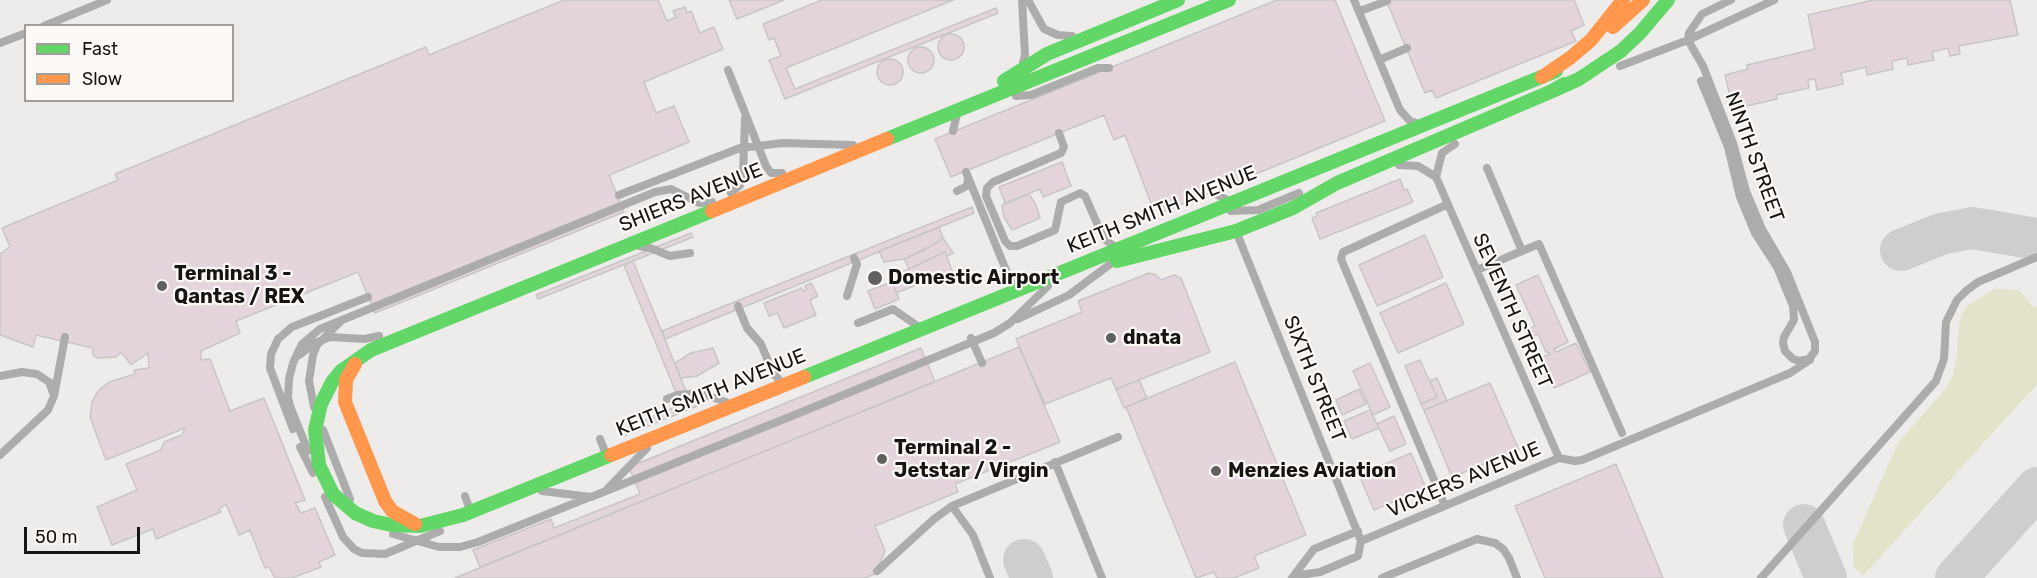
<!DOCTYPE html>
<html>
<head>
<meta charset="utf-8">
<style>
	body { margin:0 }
	#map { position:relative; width:2037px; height:578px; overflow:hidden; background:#eeecea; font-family:Rubik,sans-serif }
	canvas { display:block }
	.legend { position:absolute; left:24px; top:24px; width:210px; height:78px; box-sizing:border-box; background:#fdf9f6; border:2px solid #a19e9c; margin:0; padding:8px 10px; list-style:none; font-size:18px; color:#161514 }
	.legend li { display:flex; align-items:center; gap:12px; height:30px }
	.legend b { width:30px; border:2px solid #a19e9c }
	.scale { position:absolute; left:24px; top:527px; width:116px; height:27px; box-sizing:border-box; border:3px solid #161514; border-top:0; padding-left:8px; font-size:18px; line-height:21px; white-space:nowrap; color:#161514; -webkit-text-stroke:4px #fdf9f6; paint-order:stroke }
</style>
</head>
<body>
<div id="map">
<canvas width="2037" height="578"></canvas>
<ul class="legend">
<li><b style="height:8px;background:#63d668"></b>Fast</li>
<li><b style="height:8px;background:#ff974d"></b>Slow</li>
</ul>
<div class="scale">50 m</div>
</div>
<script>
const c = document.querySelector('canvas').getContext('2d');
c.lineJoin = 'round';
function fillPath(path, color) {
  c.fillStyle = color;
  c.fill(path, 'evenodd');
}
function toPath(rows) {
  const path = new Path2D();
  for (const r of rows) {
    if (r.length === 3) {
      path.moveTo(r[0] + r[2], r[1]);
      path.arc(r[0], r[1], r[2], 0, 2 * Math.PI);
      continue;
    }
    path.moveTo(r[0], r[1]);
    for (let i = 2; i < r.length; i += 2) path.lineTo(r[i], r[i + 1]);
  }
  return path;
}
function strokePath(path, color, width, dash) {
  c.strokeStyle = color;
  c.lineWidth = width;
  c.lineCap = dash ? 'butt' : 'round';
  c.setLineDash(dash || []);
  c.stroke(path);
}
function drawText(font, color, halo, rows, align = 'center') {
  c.font = font + ' Rubik,sans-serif';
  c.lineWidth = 4.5;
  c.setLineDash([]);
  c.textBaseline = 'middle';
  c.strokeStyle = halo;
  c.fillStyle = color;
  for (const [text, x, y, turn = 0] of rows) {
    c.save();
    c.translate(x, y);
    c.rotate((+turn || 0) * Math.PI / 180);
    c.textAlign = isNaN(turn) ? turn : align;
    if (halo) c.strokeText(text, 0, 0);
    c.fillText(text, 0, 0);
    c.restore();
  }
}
const green = toPath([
	[1995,289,2019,290,2032,306,2037,307,2037,384,1863,576,1854,567,1853,544,1898,443,1947,387,1953,375,1957,354,1959,325,1962,313,1968,305]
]);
const taxiway = toPath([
	[1901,250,1941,234,1972,228,2037,239],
	[1804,525,1826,578],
	[1024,560,1032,578],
	[1956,578,2037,488]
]);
const building = toPath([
	[564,0,658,0,667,21,676,17,673,11,685,7,687,13,691,11,700,33,714,27,723,49,644,82,656,113,674,106,689,142,609,175,624,212,375,313,358,272,236,321,240,333,201,351,201,360,210,359,230,411,264,398,305,500,295,503,301,513,315,508,335,555,319,562,321,567,292,578,275,578,269,567,265,568,250,530,239,535,226,504,219,509,221,512,156,539,153,529,112,545,97,507,137,490,126,464,161,450,164,442,182,435,185,428,106,460,90,417,92,402,98,391,109,382,135,374,134,370,149,368,148,353,131,365,123,354,120,353,116,357,97,358,93,355,93,348,36,335,33,347,0,335,0,254,10,247,2,228,118,180,115,174,426,47,429,55,564,0],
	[729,0,784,0,737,19,729,0],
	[822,0,953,0,786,68,795,89,996,8,998,13,785,99,769,60,781,56,774,38,769,40,763,24,822,0],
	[1277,0,1335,0,1385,121,1163,212,1158,201,1151,203,1125,135,1114,140,1104,115,951,177,935,139,1277,0],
	[1386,0,1574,0,1584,25,1571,31,1576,41,1436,98,1432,90,1425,93,1386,0],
	[1873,0,2010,0,2018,35,1959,46,1960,54,1950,56,1948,48,1932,52,1934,60,1908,65,1907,58,1892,61,1893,69,1867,75,1866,67,1841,73,1843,84,1817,90,1815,79,1808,80,1809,88,1776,95,1777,99,1733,109,1725,75,1748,69,1747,65,1815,49,1808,15,1873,0],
	[951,47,13],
	[921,60,13],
	[890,72,13],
	[1062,162,1071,186,1043,197,1040,189,1005,203,999,187,1062,162],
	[1400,179,1404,190,1407,189,1413,202,1320,239,1312,218,1317,216,1316,213,1400,179],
	[1029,194,1036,205,1040,218,1012,230,1004,217,1002,205,1029,194],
	[972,207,974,213,665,339,662,331,972,207],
	[939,227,943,238,935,244,904,259,884,262,879,251,939,227],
	[691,233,693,237,538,299,536,295,691,233],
	[1425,235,1443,277,1377,306,1359,265,1425,235],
	[943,238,953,253,947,256,945,252,909,269,904,259,925,250,943,238],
	[945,252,952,271,896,293,890,278,945,252],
	[633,261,690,401,681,405,624,265,633,261],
	[1149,273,1156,275,1161,280,1174,275,1181,278,1210,352,1116,389,1111,378,1045,404,1016,339,1082,312,1078,301,1149,273],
	[1538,275,1568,342,1554,349,1556,352,1576,343,1590,372,1554,388,1540,358,1550,354,1548,352,1546,352,1538,334,1534,336,1531,328,1535,326,1516,285,1538,275],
	[892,282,899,299,875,309,868,291,892,282],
	[811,283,818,296,810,300,816,315,784,328,777,313,769,316,764,303,802,288,803,291,807,289,805,286,811,283],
	[1446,283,1464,324,1398,353,1380,313,1446,283],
	[1019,347,1060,442,955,484,958,492,875,526,885,551,875,574,865,578,455,578,1019,347],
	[713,348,719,363,697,376,681,378,675,363,691,353,713,348],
	[921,348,935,382,480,567,473,550,551,519,554,528,640,494,629,467,921,348],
	[1420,360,1437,397,1421,404,1405,366,1420,360],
	[1235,362,1306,535,1254,556,1259,568,1234,578,1217,578,1214,572,1196,578,1126,407,1235,362],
	[1370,363,1390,407,1373,415,1353,371,1370,363],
	[1437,378,1447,401,1424,410,1421,404,1437,397,1430,381,1437,378],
	[1139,380,1147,398,1124,408,1116,389,1139,380],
	[1490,383,1519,450,1452,477,1424,410,1490,383],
	[1359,389,1366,404,1342,415,1336,400,1359,389],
	[699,397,702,404,624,436,621,430,699,397],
	[1370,410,1379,428,1352,439,1344,421,1370,410],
	[1394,416,1406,444,1390,451,1377,424,1394,416],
	[1411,453,1426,488,1374,510,1359,475,1411,453],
	[1616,464,1663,578,1545,578,1515,506,1616,464]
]);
const lane = toPath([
	[1022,0,1025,55,1023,63],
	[1028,0,1044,29,1058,35,1072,36],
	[1354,0,1400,110,1410,121,1416,123],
	[1360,11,1387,1],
	[44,26,107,0],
	[0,43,26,33],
	[1379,60,1407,48],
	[1620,66,1688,40,1774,0],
	[728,70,766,166,771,173,782,173],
	[1701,81,1728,147,1740,197,1755,233,1777,267,1793,306,1794,320,1784,337,1783,343,1785,351,1793,359,1799,361,1809,359,1815,351,1815,342,1787,272,1762,229,1746,191,1733,143,1703,66,1688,40,1689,33,1702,14,1731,0],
	[1016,96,1031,95,1098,68,1109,68],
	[953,131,957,114],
	[1059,133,1064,147,1061,153,993,182,987,188,986,196,1005,241,1010,246,1017,246,1055,230,1061,202,1080,193,1085,196,1104,239,1114,246],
	[1399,165,1418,166,1436,177,1559,458],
	[966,172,1008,275,1012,283,1018,288],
	[1436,177,1442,153,1455,144],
	[957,191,967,186,968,178],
	[1212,192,1229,201],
	[731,193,740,185,743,175,745,118],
	[619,195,740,148,783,143,853,145],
	[1231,211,1258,210,1299,193],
	[1236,231,1361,541],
	[639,246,650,248,670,256,690,253],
	[1522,251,1539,244,1622,433],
	[1477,270,1522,251,1487,168],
	[847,296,857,264,854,258],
	[738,306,747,328,761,344,773,373,783,384],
	[1018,319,1069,295,1117,259],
	[858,323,893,309,919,327],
	[971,338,982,363],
	[299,355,315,343,330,337,364,339,379,336],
	[0,376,22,372,37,374,49,382,54,395],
	[667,399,677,395,700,393,726,402],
	[314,407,309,381,313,355,317,345,340,322],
	[293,429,270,368,271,354,278,339,292,327,368,297],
	[323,430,350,499],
	[600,439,606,454],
	[300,447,313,473],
	[308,451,290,406,288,397,289,379,293,363,302,344,320,329,655,192,671,189,699,203,712,202],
	[0,455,48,410,54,396,65,337],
	[1055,462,1102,578],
	[608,488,647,448],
	[542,491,591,497,814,407,994,333,1010,323,1048,286],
	[465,496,470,510],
	[325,497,343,537,354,549,362,553,385,554,440,531],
	[952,506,973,535,990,578],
	[1445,506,1341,259,1343,252,1350,249,1448,204],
	[393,534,439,547,460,547,478,542,590,497],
	[1361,541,1559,458,1575,461,1582,460,1790,373,1810,360],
	[877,571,934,519,952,506,1118,437],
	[1294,576,1320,572,1358,556,1361,541],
	[1292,578,1314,549,1358,531],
	[1382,578,1477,539,1495,543,1503,549,1509,558,1517,578],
	[1761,578,1936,381,1944,359,1946,322,1957,300,1967,290,1978,282,2037,257]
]);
const fast = toPath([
	[1004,81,1047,54,1178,0],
	[1550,92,1579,79,1621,51,1640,33,1668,0],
	[887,139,1229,0],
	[1117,261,1236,231,1293,208,1337,183,1550,92,1564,84],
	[804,377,1556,71],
	[611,455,463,515,420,526,391,525,373,521,355,513,333,494,319,465,315,430,321,404,332,382,341,371,371,350,712,211]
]);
const slow = toPath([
	[1613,27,1643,0],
	[1542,77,1570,58,1591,40,1623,0],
	[712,211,887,139],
	[355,364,346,380,345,402,385,501,392,511,415,524],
	[611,455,804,377]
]);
const markers = [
	[875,278,8,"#62605f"],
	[162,286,6,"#62605f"],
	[1111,338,6,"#62605f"],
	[882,459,6,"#62605f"],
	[1216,471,6,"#62605f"]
];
const streetNames = [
	["NINTH STREET",1754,157,70],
	["SHIERS AVENUE",691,198,-22],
	["KEITH SMITH AVENUE",1162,210,-22],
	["SEVENTH STREET",1512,311,66],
	["SIXTH STREET",1314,379,68],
	["KEITH SMITH AVENUE",711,393,-22],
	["VICKERS AVENUE",1464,480,-23]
];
const poiNames = [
	["Terminal 3 -",174,274],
	["Qantas / REX",174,297],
	["Domestic Airport",888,278],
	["dnata",1123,338],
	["Terminal 2 -",894,448],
	["Jetstar / Virgin",894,471],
	["Menzies Aviation",1228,471]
];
fillPath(green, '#e2e3c8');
strokePath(taxiway, '#d0cecd', 42);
fillPath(building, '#e4d4db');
strokePath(building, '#c8c6c6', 1.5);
strokePath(lane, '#adacac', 8);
strokePath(fast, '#63d668', 14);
strokePath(slow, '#ff974d', 14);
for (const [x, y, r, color] of markers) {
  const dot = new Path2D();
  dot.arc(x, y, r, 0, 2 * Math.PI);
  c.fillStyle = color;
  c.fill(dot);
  strokePath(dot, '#fdf9f6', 2);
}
drawText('20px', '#161514', '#fdf9f6', streetNames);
drawText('bold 20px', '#161514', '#fdf9f6', poiNames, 'left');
</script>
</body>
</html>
